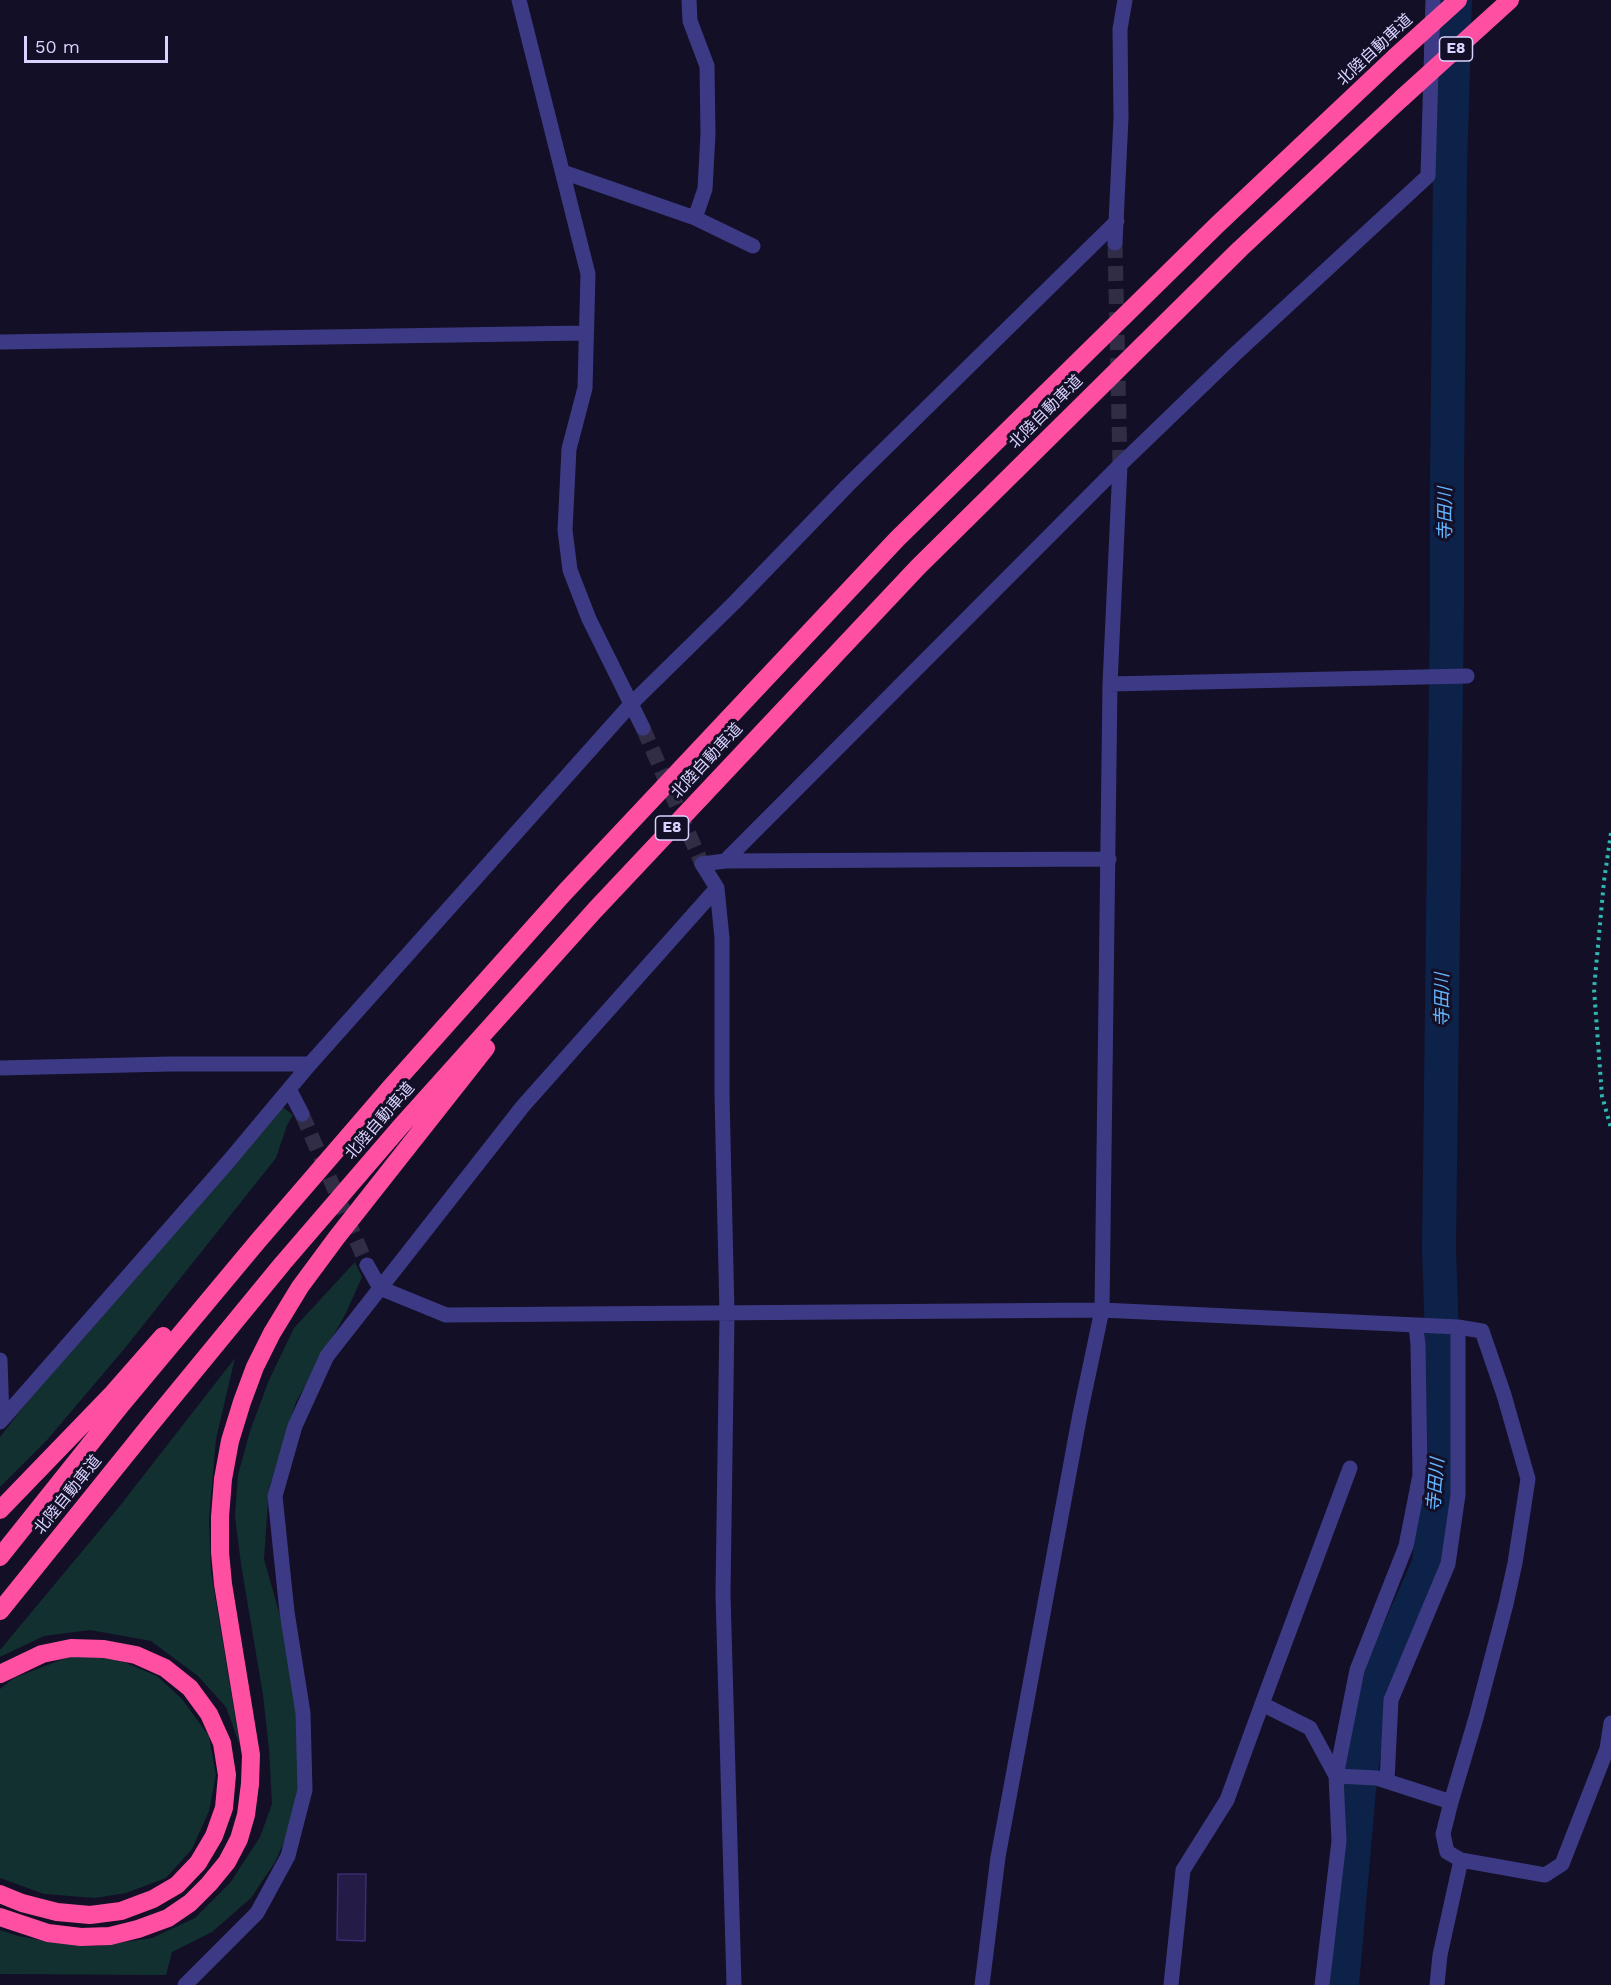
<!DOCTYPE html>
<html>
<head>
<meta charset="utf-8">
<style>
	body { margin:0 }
	#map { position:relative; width:1611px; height:1985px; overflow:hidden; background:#130f26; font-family:"Work Sans",sans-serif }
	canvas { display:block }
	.scale { position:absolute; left:24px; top:36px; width:144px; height:27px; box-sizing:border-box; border:3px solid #d9d4ff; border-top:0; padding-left:8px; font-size:18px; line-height:21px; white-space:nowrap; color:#d9d4ff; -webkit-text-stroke:4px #130f26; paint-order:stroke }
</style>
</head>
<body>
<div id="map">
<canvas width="1611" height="1985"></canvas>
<div class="scale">50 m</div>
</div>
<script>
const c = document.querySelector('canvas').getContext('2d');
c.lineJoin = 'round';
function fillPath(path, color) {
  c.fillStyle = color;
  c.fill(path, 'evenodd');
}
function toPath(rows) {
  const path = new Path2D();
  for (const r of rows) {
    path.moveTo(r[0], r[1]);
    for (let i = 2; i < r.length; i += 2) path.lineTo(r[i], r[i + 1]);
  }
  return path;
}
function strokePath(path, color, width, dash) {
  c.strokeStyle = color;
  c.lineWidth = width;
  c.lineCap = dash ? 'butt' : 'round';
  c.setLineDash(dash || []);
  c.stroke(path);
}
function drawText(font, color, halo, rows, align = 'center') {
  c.font = font + ' "Work Sans","Noto Sans JP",sans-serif';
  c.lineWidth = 6;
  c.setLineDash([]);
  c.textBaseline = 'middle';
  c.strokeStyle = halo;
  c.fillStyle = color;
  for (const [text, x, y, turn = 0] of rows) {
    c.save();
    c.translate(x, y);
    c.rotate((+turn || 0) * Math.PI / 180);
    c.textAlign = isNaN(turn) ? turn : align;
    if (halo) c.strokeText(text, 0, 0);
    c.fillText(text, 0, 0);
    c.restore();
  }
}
const green = toPath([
	[281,1106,293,1115,287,1125,276,1158,125,1348,47,1440,0,1487,0,1437,20,1411],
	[355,1262,362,1277,346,1313,296,1402,269,1488,264,1559,284,1630,304,1753,296,1816,275,1862,251,1898,212,1932,172,1952,166,1975,0,1974,0,1930,18,1936,57,1943,97,1946,152,1938,195,1918,230,1883,260,1837,272,1804,269,1749,263,1695,241,1564,235,1517,238,1475,250,1431,269,1380,294,1328],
	[235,1358,216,1439,209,1520,211,1572,240,1746,226,1707,198,1676,151,1641,90,1630,44,1636,0,1657,0,1650,119,1507],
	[71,1656,117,1659,157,1676,182,1699,209,1736,216,1775,209,1811,192,1849,166,1878,126,1893,95,1898,44,1894,0,1878,0,1689,14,1678]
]);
const river = toPath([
	[1342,1985,1359,1790,1371,1694,1429,1564,1441,1429,1442,1338,1439,1249,1447,606,1447,483,1450,170,1455,0]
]);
const building = toPath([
	[338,1874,366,1874,365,1941,337,1940,338,1874]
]);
const streetTunnel = toPath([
	[1115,243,1120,465],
	[643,728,702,864],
	[302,1114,367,1265]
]);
const path = toPath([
	[1611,833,1604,881,1594,989,1602,1096,1611,1128]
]);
const street = toPath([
	[519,0,588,274,585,388,569,449,565,530,570,570,589,619,643,728],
	[689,0,690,21,707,66,708,134,705,189,695,218,753,246],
	[563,172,695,218],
	[1115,243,1121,118,1120,29,1125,0],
	[0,342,585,333],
	[1110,684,1467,676],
	[725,861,1120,465,1234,355,1428,176,1433,0],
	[0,1068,171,1064,310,1064],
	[289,1089,302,1114],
	[367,1265,380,1288,446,1315,1102,1310,1458,1327,1482,1331,1504,1395,1528,1479,1515,1563,1506,1604,1476,1718,1451,1802,1377,1778,1336,1776,1310,1728,1262,1704,1227,1800,1183,1870,1171,1985],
	[0,1360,2,1419],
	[0,1422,228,1162,310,1064,632,703,734,603,848,485,1117,221],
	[1262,1704,1350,1468],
	[1387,1781,1391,1700,1448,1564,1458,1495,1458,1327],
	[1451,1802,1443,1834,1447,1852,1461,1860],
	[185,1985,257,1913,288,1856,305,1790,303,1713,287,1612,275,1496,295,1426,327,1356,523,1106,717,888],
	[734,1985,723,1594,727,1314,722,1095,722,938,717,888,702,864,725,861,1109,859],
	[982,1985,998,1857,1080,1414,1102,1310,1110,684,1120,465],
	[1322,1985,1339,1841,1336,1776,1357,1670,1406,1546,1420,1475,1418,1345,1416,1326],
	[1437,1985,1440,1955,1461,1860,1545,1875,1562,1864,1607,1749,1611,1723]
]);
const highway = toPath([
	[0,1510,113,1393,163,1336],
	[0,1557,122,1404,258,1241,390,1088,565,892,897,539,1217,225,1395,57],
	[0,1611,150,1425,283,1263,401,1126,595,910,918,567,1240,249,1402,98],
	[0,1674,42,1654,71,1648,104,1649,136,1655,165,1668,190,1688,209,1714,222,1743,227,1775,224,1808,214,1836,198,1863,177,1885,153,1899,121,1911,90,1915,57,1912,22,1903,0,1894],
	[0,1917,48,1933,81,1937,110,1936,138,1929,168,1918,190,1903,209,1884,227,1862,239,1839,246,1815,250,1784,251,1755,223,1584,220,1552,220,1517,223,1479,230,1441,242,1402,255,1367,272,1333,300,1287,337,1237,486,1048]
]);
const highwayBridge = toPath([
	[1395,57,1458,0],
	[1402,98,1510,0]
]);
const shields = [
	[1456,49,33],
	[672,828,33]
];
const shieldNames = [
	["E8",1456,49],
	["E8",672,828]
];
const streetNames = [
	["北陸自動車道",1375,50,-43],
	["北陸自動車道",1046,412,-45],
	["北陸自動車道",707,761,-47],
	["北陸自動車道",380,1121,-49],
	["北陸自動車道",68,1495,-51]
];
const waterNames = [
	["寺田川",1446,514,-90],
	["寺田川",1443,1000,-90],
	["寺田川",1436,1485,-85]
];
fillPath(green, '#12302f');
strokePath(river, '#0c2248', 34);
fillPath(building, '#241b47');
strokePath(building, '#3b2d73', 1.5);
strokePath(streetTunnel, '#312d47', 15, [15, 8]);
strokePath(path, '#2fb8b0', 4, [3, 4.5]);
strokePath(street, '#3d3a85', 15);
strokePath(highway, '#ff4fa3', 18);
strokePath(highwayBridge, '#ff4fa3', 18);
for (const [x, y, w] of shields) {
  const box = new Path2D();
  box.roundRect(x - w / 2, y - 12, w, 24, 4.5);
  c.fillStyle = '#130f26';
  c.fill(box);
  strokePath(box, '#d9d4ff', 1.5);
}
drawText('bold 15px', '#d9d4ff', null, shieldNames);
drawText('16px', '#d9d4ff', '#130f26', streetNames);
drawText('italic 18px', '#62b6ff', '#130f26', waterNames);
</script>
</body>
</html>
